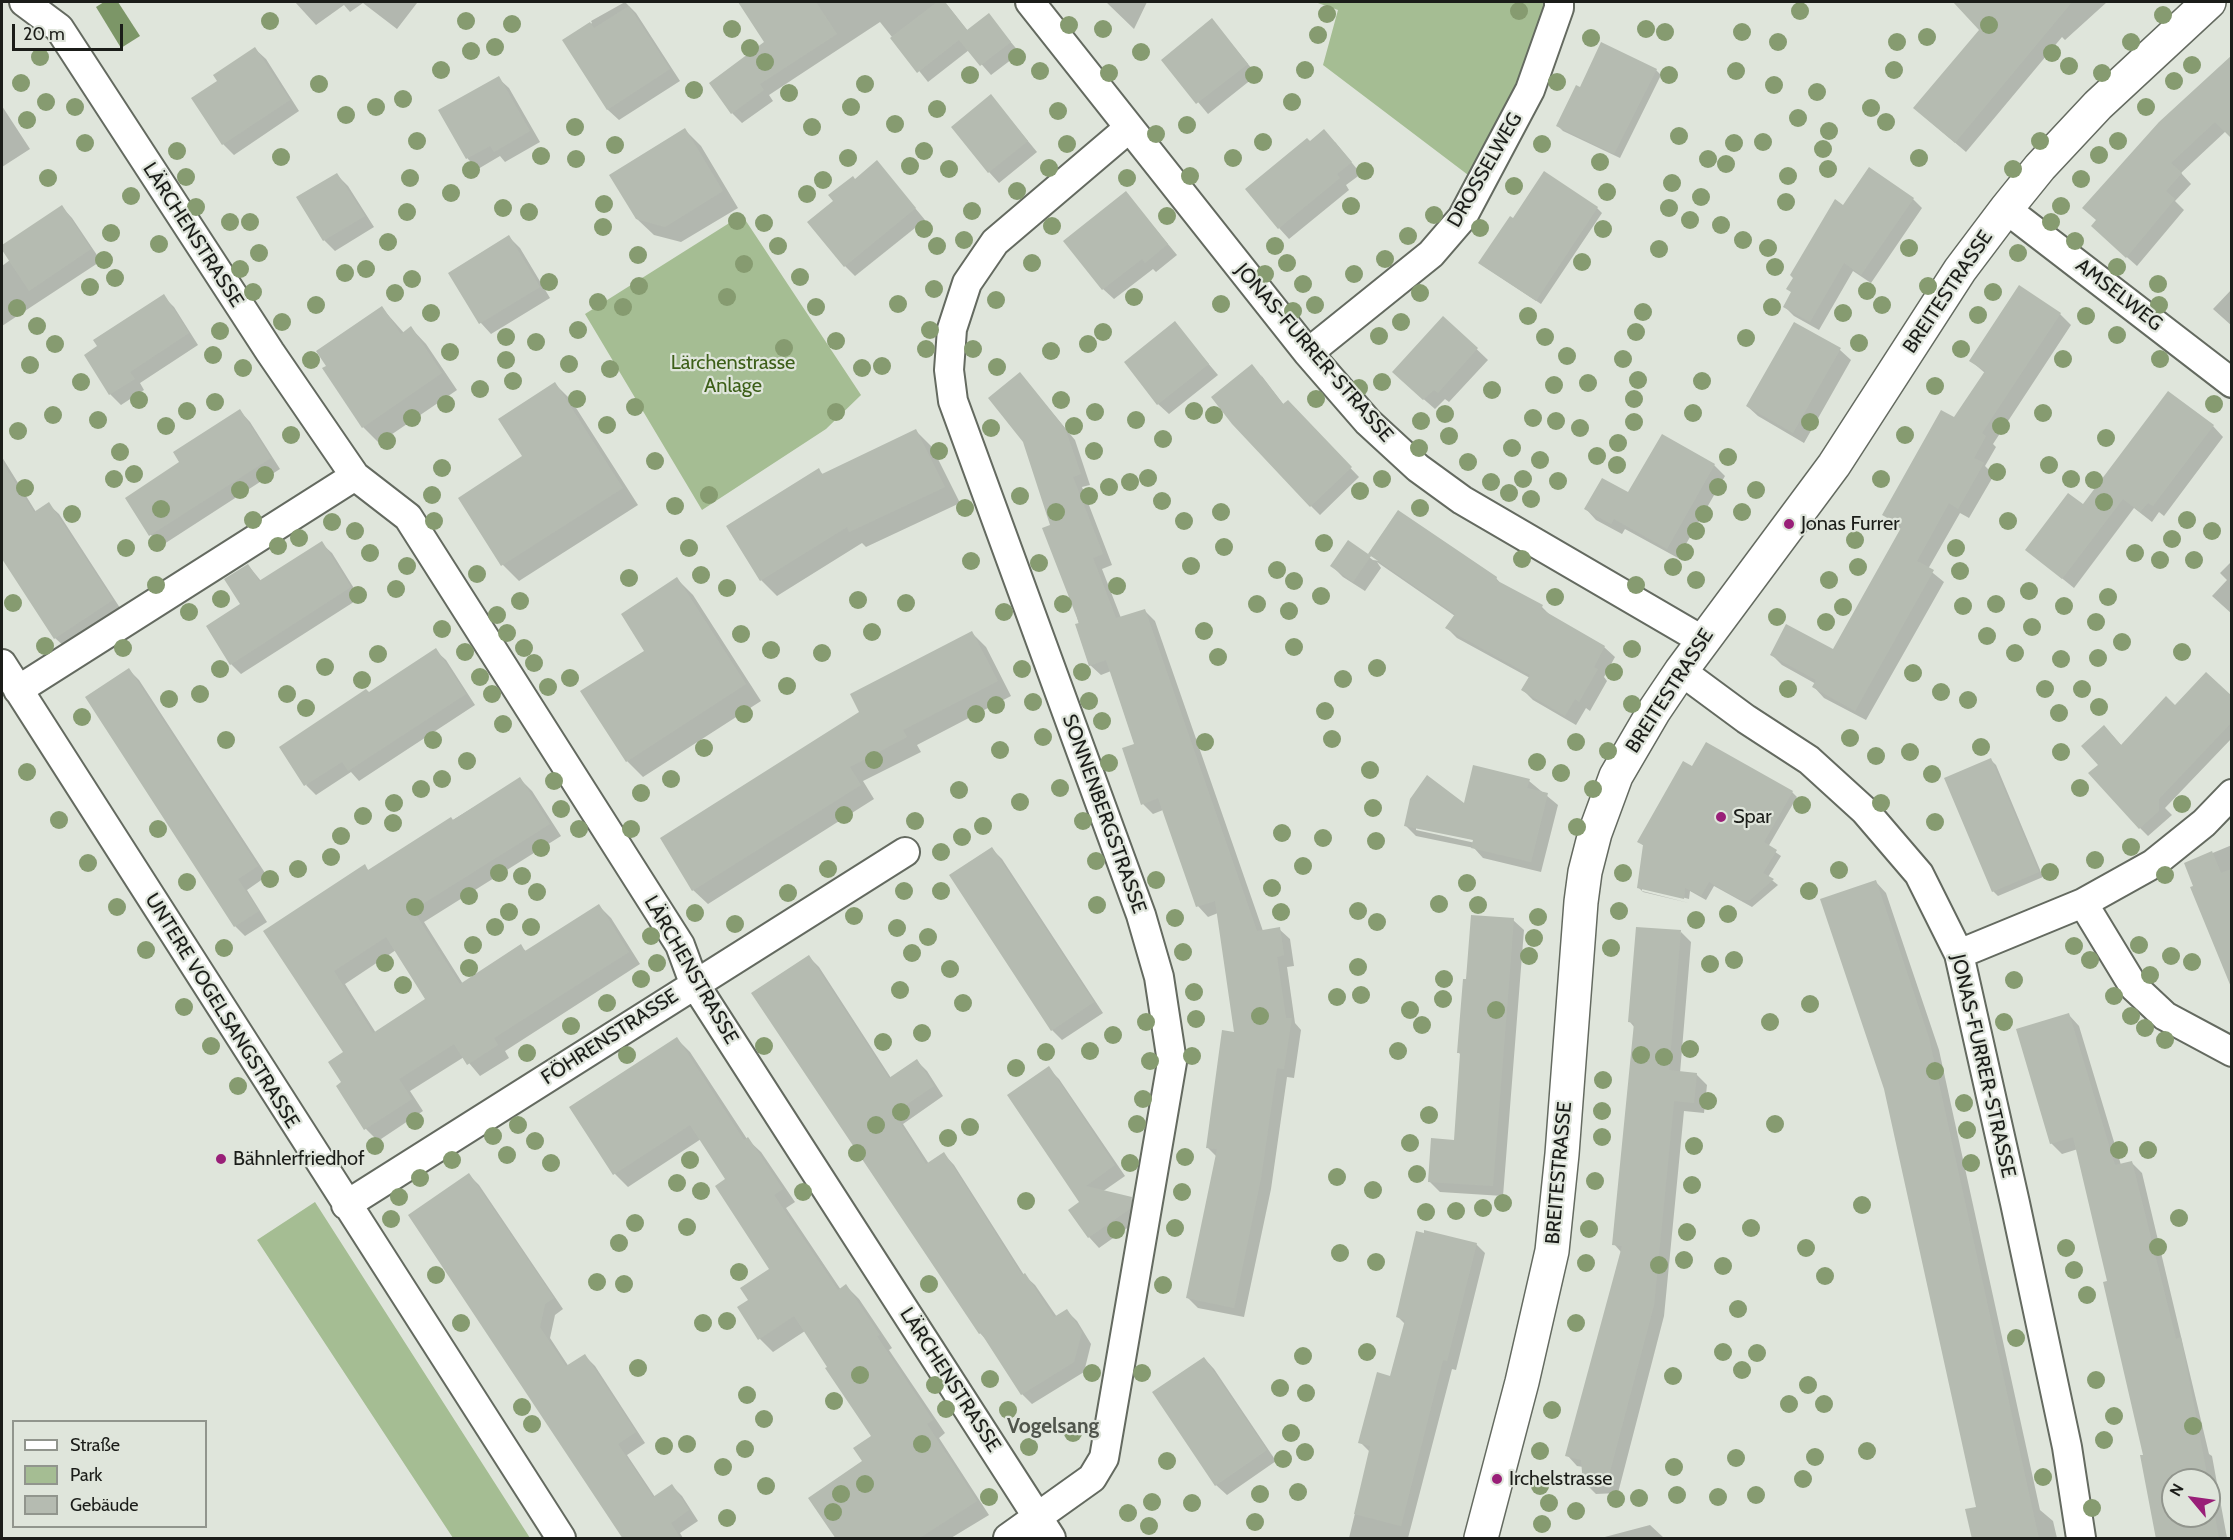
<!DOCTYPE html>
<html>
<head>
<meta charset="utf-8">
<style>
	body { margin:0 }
	#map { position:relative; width:2233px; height:1540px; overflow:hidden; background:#dfe5db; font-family:Cabin,sans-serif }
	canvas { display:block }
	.frame { position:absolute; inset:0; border:3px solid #1b1d19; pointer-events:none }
	.legend { position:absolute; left:12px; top:1420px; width:195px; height:108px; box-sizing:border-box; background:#dfe5db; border:2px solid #91958d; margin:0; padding:8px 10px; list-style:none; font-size:18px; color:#1b1d19 }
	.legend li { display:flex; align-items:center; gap:12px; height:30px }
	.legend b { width:30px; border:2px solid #91958d }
	.north { position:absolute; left:2161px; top:1468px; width:60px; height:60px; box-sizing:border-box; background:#dfe5db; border:2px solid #91958d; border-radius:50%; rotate:299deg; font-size:16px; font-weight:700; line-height:24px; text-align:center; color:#1b1d19 }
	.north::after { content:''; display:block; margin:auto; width:21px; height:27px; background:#991f78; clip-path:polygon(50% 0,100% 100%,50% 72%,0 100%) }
	.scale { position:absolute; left:12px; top:24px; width:111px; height:27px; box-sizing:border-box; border:3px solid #1b1d19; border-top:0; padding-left:8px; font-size:18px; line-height:21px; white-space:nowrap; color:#1b1d19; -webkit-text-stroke:4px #dfe5db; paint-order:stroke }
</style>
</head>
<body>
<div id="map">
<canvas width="2233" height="1540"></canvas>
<div class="frame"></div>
<ul class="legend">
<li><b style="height:8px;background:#fff"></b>Straße</li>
<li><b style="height:16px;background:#a5bd93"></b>Park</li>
<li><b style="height:16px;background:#b5bbb1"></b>Gebäude</li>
</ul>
<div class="north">N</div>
<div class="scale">20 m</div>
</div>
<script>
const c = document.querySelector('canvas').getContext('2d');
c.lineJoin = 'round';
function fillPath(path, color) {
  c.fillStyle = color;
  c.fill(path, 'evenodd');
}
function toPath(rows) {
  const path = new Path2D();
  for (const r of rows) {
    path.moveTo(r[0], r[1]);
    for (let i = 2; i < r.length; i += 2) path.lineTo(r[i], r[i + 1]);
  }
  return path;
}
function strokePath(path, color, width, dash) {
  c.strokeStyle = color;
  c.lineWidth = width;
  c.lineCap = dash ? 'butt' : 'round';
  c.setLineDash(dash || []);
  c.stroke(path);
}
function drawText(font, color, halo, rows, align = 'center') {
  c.font = font + ' Cabin,sans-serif';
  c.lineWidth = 4.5;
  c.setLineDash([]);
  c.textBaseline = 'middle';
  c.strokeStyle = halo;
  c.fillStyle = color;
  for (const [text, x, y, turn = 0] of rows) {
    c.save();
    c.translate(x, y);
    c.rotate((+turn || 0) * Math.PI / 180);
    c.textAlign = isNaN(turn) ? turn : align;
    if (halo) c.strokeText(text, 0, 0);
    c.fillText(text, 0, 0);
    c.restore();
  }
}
const green = toPath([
	[1315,2,1559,2,1480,184,1323,65,1338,10],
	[742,215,861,395,826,429,702,510,585,314],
	[315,1202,530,1538,453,1538,257,1240]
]);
const water = toPath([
	[104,2,118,2,140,36,121,48,96,7]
]);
const shadow = toPath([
	[295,2,416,2,417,3,397,29,363,3,350,12,344,5,316,25],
	[625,2,636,13,680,81,619,120,608,110,564,41,592,23,591,21],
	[751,2,945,2,968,31,988,15,1020,53,991,75,969,50,928,82,880,22,769,95,773,101,742,123,732,113,766,42],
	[1106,2,1147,2,1134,29],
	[1955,2,1998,2,2004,8,2010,2,2107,2,2065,40,2062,37,1966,152,1926,118,1981,30],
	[1212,20,1257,75,1208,114,1163,60],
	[255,49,266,59,299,111,234,155,223,144,194,99,219,82],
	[2232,56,2226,131,2181,173,2191,184,2175,201,2184,210,2137,266,2103,236],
	[1656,70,1661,75,1620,158,1563,131,1558,126,1580,89],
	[498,78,509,88,540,142,505,162,500,156,478,169,468,159,440,111],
	[991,96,1037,152,999,183,989,172],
	[2,106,30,149,2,167],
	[685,130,701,146,738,208,681,242,654,235,637,219],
	[1335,142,1361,174,1346,185,1349,190,1289,239,1279,228,1310,143],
	[877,162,925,220,855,276,845,266,835,201],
	[337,175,348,186,374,227,335,251,324,240],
	[1126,193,1177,255,1156,272,1153,269,1114,299,1103,289],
	[1913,199,1922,208,1871,283,1853,271,1819,330,1794,316,1785,307,1843,207],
	[62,207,72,218,101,261,2,326,2,266,10,260,2,247],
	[1597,208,1602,213,1541,304,1485,267,1513,220],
	[509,237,520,248,550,298,491,334,481,323,450,273],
	[2019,287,2060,314,2071,325,1993,444,1996,447,1985,466,1994,475,1969,518,1960,513,1928,569,1944,582,1866,720,1824,698,1814,687,1816,684,1782,665,1771,654,1834,651,1902,530,1884,515,1954,419,1985,373,1971,361],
	[2232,289,2232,326,2213,309],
	[163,296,174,307,198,345,140,383,144,390,121,405,110,394,86,356],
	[382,308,404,333,411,328,426,344,457,390,379,443,363,427],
	[1444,318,1488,360,1449,402,1445,399,1435,409,1404,382],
	[1175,324,1218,375,1169,414,1158,404],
	[1794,324,1840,350,1851,360,1804,443,1758,416,1747,406],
	[1020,374,1075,440,1090,485,1082,487,1112,565,1102,569,1121,618,1144,610,1155,621,1263,931,1279,929,1290,939,1294,966,1287,967,1295,1023,1301,1030,1294,1078,1287,1077,1271,1189,1244,1317,1198,1308,1188,1298,1217,1157,1207,1147,1235,1034,1218,913,1208,917,1198,906,1163,810,1153,814,1143,804,1136,745,1111,671,1101,675,1090,665,1052,525],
	[1261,375,1284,405,1296,411,1359,477,1320,515,1311,506],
	[555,384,571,400,638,505,519,581,503,565,460,498,524,457],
	[240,411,250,422,280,469,161,546,151,535,127,498,181,463],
	[2213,426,2223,437,2164,516,2159,512,2152,522,2134,508,2074,588,2027,550,2083,507],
	[916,431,932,447,960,503,866,547,862,543,777,596,761,580,818,470,824,475],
	[2,457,36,512,48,504,59,514,122,611,66,648,55,638,2,554],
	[1714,465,1725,476,1678,558,1625,529,1622,534,1596,520,1586,509],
	[1349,542,1373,560,1496,578,1502,585,1542,607,1552,617,1604,647,1615,657,1604,677,1607,681,1590,711,1586,708,1576,725,1533,700,1523,690,1530,678,1457,638,1447,628,1455,616,1377,562,1381,568,1365,591,1343,577,1332,566],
	[321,543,332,553,360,598,241,674,231,664,248,565,261,581],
	[2232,561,2232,614,2212,596,2227,580,2220,573],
	[677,579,693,595,761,701,643,777,627,761],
	[972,633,986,647,1011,696,917,745,921,752,863,781,874,799,708,904,693,890,861,713],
	[435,650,446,660,475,705,359,781,351,772,316,795,306,785,369,694],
	[129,670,139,680,267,876,247,890,267,922,245,936,235,926],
	[2232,698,2232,738,2165,808,2172,815,2148,836,2140,828,2100,765,2112,735,2122,746,2175,707],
	[1991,760,1996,765,2043,877,1998,896,1993,891],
	[1693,768,1792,792,1797,797,1768,847,1781,856,1768,877,1778,885,1752,907,1714,886,1706,900,1690,891,1689,899,1642,887,1642,891,1689,903,1643,892,1638,887,1644,846,1639,842],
	[520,779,532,791,561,836,424,922,463,984,520,946,527,952,599,906,611,918,640,964,505,1051,509,1058,480,1076,464,1057,410,1091,423,1111,378,1141,366,1129,338,1086,343,1082,346,1053,265,931,364,866,369,871],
	[396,950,427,999,376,1033,345,984],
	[1529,781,1558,805,1541,872,1483,858,1474,848,1416,836,1406,826],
	[1416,827,1480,841,1480,844,1416,830],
	[2232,845,2232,985,2192,888,2195,887,2186,864],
	[992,849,1002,859,1103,1013,1062,1040,1052,1030],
	[1876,882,1886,893,1939,1050,2040,1510,2053,1521,2057,1538,1973,1538,1977,1508],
	[1513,920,1524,930,1503,1196,1440,1192,1429,1181,1455,1142,1461,1055,1459,1053,1467,981],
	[1681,932,1691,942,1680,1073,1696,1074,1707,1085,1704,1113,1684,1111,1664,1316,1618,1493,1596,1494,1585,1483,1583,1467,1577,1466,1567,1455,1621,1252,1614,1244,1635,1028,1630,1022],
	[809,957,819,967,891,1078,917,1061,927,1071,943,1096,903,1124,929,1164,944,1154,954,1165,1024,1275,1035,1285,1057,1317,1067,1311,1077,1321,1091,1344,1084,1372,1032,1404,1022,1394,989,1343,980,1333,753,994],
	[2069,1015,2079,1026,2121,1165,2132,1163,2142,1173,2209,1454,2212,1456,2227,1538,2157,1538,2145,1456,2109,1282,2078,1149,2062,1154,2051,1143],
	[2173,1480,2209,1480,2209,1516,2173,1516],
	[677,1039,690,1052,747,1139,761,1152,795,1202,786,1208,841,1290,846,1286,859,1299,892,1348,889,1350,945,1433,939,1438,989,1515,951,1538,878,1538,864,1461,873,1437,805,1331,773,1352,760,1339,739,1308,750,1300,771,1269,727,1180,701,1139,628,1187,615,1174,571,1108],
	[1048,1068,1059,1079,1125,1176,1102,1192,1131,1199,1142,1209,1140,1219,1099,1248,1089,1237],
	[469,1175,479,1185,563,1309,555,1315,550,1338,569,1367,585,1356,595,1366,645,1443,627,1455,655,1497,672,1486,682,1496,698,1521,680,1533,683,1538,625,1538],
	[1476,1244,1485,1253,1456,1370,1452,1369,1408,1538,1349,1538,1370,1452,1360,1442,1391,1378,1406,1325,1398,1317],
	[1204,1358,1214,1369,1276,1461,1227,1495,1216,1485],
	[1650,1525,1664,1538,1601,1538]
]);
const building = toPath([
	[738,2,816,2,837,34,760,84,764,90,731,114,709,83,764,42],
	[937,2,945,2,967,30,989,13,1011,42,980,66,959,40,917,73,890,38],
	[1953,2,2072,2,1955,143,1913,108,1979,30],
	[629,6,670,69,607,110,562,40,590,22,594,28],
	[1212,18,1248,64,1196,104,1161,60],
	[1601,42,1657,69,1614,154,1556,126,1576,85,1580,87],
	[255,47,290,100,222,145,191,98,217,81,213,75],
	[2232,55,2232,139,2215,122,2171,163,2182,173,2166,191,2175,199,2126,258,2091,226,2096,220,2082,208,2159,122],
	[499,76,530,131,494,152,490,146,466,159,438,110],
	[991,94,1028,141,988,173,951,127],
	[685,128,723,191,665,227,636,219,609,175],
	[1324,129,1352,162,1337,174,1340,178,1278,229,1245,189,1307,138,1310,141],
	[877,160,916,208,844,267,807,222,833,201,828,195,853,176,855,179],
	[1869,167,1914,198,1861,275,1844,263,1810,322,1783,307,1791,292,1786,289,1793,278,1790,275,1835,199,1843,205],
	[1544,171,1598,207,1536,301,1478,263,1510,216,1513,218],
	[337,173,365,216,323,241,296,197],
	[1126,191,1168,244,1145,263,1142,259,1102,290,1063,241],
	[62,205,91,249,29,291,2,250,2,245],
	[509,235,540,287,479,324,448,273],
	[2019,285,2061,313,1982,433,1986,436,1974,458,1984,463,1958,509,1949,503,1917,561,1934,570,1855,711,1812,687,1816,680,1770,655,1786,624,1833,649,1902,526,1882,515,1941,410,1954,417,1985,371,1969,361],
	[164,294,189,333,130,372,135,379,109,395,84,355,97,346,93,340],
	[382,306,401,334,411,326,442,373,362,428,322,368,326,366,316,351],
	[1443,316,1478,348,1438,393,1434,390,1423,400,1392,372],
	[1175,321,1209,364,1157,405,1124,362],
	[1794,322,1841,348,1793,433,1746,406],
	[1252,364,1283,404,1288,400,1352,467,1310,507,1232,424,1211,397],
	[1020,372,1065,428,1081,474,1073,477,1103,554,1093,558,1116,618,1145,609,1257,931,1280,927,1284,955,1277,957,1286,1018,1292,1018,1284,1069,1277,1068,1261,1178,1234,1308,1186,1298,1217,1149,1206,1148,1222,1030,1234,1032,1215,901,1196,907,1158,798,1141,805,1122,748,1134,744,1106,660,1089,666,1075,624,1079,623,1042,528,1050,525,1023,442,988,398],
	[555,382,623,488,501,566,458,498,522,456,498,419],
	[2168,391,2214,425,2153,506,2148,503,2140,512,2123,499,2062,579,2025,550,2068,493,2083,504],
	[240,409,271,458,149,536,125,498,179,462,173,452],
	[916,429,945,487,849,532,847,527,760,581,726,526,819,468,822,474],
	[1662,434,1715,464,1667,549,1614,519,1611,524,1584,509,1602,478,1628,492],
	[2,462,34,512,49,502,113,600,54,639,2,559],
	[1398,510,1497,577,1496,580,1543,605,1541,609,1605,646,1594,667,1598,669,1579,702,1575,699,1565,716,1521,690,1530,675,1445,628,1455,614,1368,554],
	[1348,540,1371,556,1353,582,1330,566],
	[322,541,351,587,230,665,206,626,240,604,224,579,248,564,259,581],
	[677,577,746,684,626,762,580,691,644,651,621,614],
	[972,631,998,681,903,730,907,737,850,767,861,785,692,891,660,838,859,712,850,694],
	[436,648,466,694,348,771,342,762,304,786,279,747,366,689,369,692],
	[129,668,258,866,238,879,259,911,234,927,85,697],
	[2206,672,2232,696,2232,722,2159,799,2159,811,2139,829,2088,773,2098,765,2081,746,2104,725,2121,745,2166,696,2175,705],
	[1706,742,1793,791,1764,842,1777,850,1763,873,1774,879,1750,900,1741,900,1709,882,1701,896,1685,888,1684,899,1637,888,1643,845,1637,842,1683,761,1692,766],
	[1991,758,2039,872,1992,892,1944,778],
	[1473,765,1530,779,1527,788,1548,793,1531,862,1471,848,1473,840,1404,826,1410,799,1427,775,1464,803],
	[520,777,550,824,413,910,460,984,521,944,525,951,599,904,629,952,494,1038,498,1045,467,1065,454,1044,399,1079,412,1099,364,1130,336,1086,341,1082,328,1062,343,1052,263,931,365,864,368,870,451,817,453,820],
	[386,937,425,999,373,1033,334,971],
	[992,847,1094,1002,1051,1031,949,875],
	[2212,851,2221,873,2232,869,2231,987,2190,887,2193,886,2184,863],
	[1876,880,1929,1038,2039,1539,1972,1539,1965,1509,1976,1507,1884,1089,1820,899],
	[1471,915,1514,918,1493,1186,1428,1182,1431,1138,1454,1140,1460,1053,1457,1053,1463,979,1466,979],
	[1636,927,1681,930,1669,1070,1697,1073,1694,1103,1674,1101,1654,1305,1607,1483,1583,1484,1581,1460,1565,1456,1622,1246,1612,1245,1634,1023,1628,1022],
	[809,955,889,1078,917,1059,934,1086,894,1113,926,1164,944,1152,1022,1275,1025,1273,1054,1317,1067,1309,1082,1332,1074,1362,1021,1395,981,1333,979,1334,751,993],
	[2069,1013,2115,1165,2132,1161,2176,1339,2181,1337,2208,1480,2173,1480,2173,1516,2209,1516,2209,1483,2219,1539,2156,1539,2140,1455,2143,1455,2103,1282,2107,1281,2073,1137,2050,1144,2016,1029],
	[677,1037,744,1140,748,1137,783,1189,774,1195,838,1290,846,1284,880,1335,877,1336,933,1420,927,1424,977,1501,918,1539,836,1539,808,1498,862,1461,853,1448,871,1436,825,1368,827,1367,794,1316,758,1340,737,1307,748,1300,740,1288,769,1269,715,1186,725,1179,690,1125,613,1175,569,1107],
	[1049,1066,1115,1165,1086,1186,1132,1197,1130,1209,1088,1238,1068,1210,1079,1202,1007,1095],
	[469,1173,554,1298,545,1304,540,1327,566,1366,585,1354,636,1432,618,1444,653,1497,672,1484,689,1510,671,1523,681,1539,623,1539,408,1215],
	[1424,1230,1477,1243,1447,1361,1443,1360,1401,1526,1354,1514,1370,1446,1358,1443,1377,1372,1390,1376,1405,1320,1396,1317,1416,1231,1424,1233],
	[1204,1357,1267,1450,1215,1486,1152,1392]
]);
const minor = toPath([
	[24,2,59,28,270,352,355,476,408,517,680,945,694,983,1051,1538],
	[1030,2,1308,353,1368,422,1418,468,1462,500,1702,640],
	[2006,209,2232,383],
	[1308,353,1431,254,1462,218,1530,90,1559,8,1559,2],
	[2,664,561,1538],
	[1681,671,1746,719,1809,760,1865,811,1919,874,1959,954,2015,1203,2067,1447,2081,1538],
	[18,690,355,476],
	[2083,903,2153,864,2204,823,2232,794],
	[1959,954,2083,903,2134,987,2165,1016,2232,1052],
	[346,1205,905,852],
	[1008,1538,1092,1478,1104,1458,1172,1062,1159,977,1141,915,953,401,949,370,952,329,967,283,995,242,1129,128]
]);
const secondary = toPath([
	[1481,1538,1522,1382,1552,1251,1562,1154,1581,902,1585,872,1595,833,1616,776,1654,711,1681,671,1834,465,1960,270,2006,209,2040,167,2098,105,2209,2]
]);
const trees = [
	[1519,11],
	[1800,11],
	[1327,14],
	[2163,15],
	[270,21],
	[466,21],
	[512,24],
	[1069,25],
	[1989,25],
	[732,29],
	[1103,29],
	[1646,29],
	[1665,32],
	[1742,32],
	[1318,35],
	[1927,37],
	[1591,38],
	[1778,42],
	[1897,42],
	[2131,42],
	[495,47],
	[750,48],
	[471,51],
	[1141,52],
	[2052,53],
	[40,57],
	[1017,57],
	[765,62],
	[2192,65],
	[2069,66],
	[441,70],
	[1305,70],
	[1894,70],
	[1040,71],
	[1736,71],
	[1109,73],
	[2102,73],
	[970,75],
	[1254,75],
	[1669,75],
	[2174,81],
	[1557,82],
	[21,83],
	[319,84],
	[865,84],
	[1774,85],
	[694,90],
	[1817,92],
	[789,93],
	[403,99],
	[46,102],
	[1292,102],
	[75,107],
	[376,107],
	[851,107],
	[2146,107],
	[1871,108],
	[937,109],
	[1058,111],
	[346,115],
	[1798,118],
	[27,120],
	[1886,122],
	[895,124],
	[1187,125],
	[575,127],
	[812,127],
	[1829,131],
	[1156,134],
	[1679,136],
	[417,141],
	[2040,141],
	[2118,141],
	[1263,142],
	[1763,142],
	[85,143],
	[1734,143],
	[1067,144],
	[1542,144],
	[615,145],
	[1823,149],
	[177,151],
	[924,151],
	[2099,155],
	[541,156],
	[281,157],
	[848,158],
	[1233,158],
	[1919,158],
	[576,159],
	[1708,159],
	[1600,162],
	[1726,164],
	[910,166],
	[1049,168],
	[949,169],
	[1828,169],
	[2013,169],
	[471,170],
	[1365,171],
	[1190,176],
	[1788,176],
	[186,177],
	[48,178],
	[410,178],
	[1127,178],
	[2081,179],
	[823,180],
	[1672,183],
	[1514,186],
	[1017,191],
	[1607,192],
	[451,193],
	[807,194],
	[131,196],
	[1701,197],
	[1786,202],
	[604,204],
	[1351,206],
	[2061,206],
	[196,207],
	[503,208],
	[1669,208],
	[972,211],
	[407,212],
	[529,212],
	[1434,215],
	[1167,216],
	[1690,220],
	[737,221],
	[230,222],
	[250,222],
	[2051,222],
	[764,223],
	[1721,225],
	[1052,226],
	[603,227],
	[1480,228],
	[924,229],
	[1603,229],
	[111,233],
	[1408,236],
	[964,240],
	[1743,240],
	[2075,241],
	[388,242],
	[159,244],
	[778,246],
	[937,246],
	[1275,246],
	[1768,248],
	[1909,248],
	[1659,249],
	[259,253],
	[2018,253],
	[638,255],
	[1385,259],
	[104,260],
	[1582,262],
	[1032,263],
	[1287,263],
	[744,264],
	[1775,267],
	[2117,267],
	[240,269],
	[366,269],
	[345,273],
	[1265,274],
	[1354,274],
	[800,277],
	[115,278],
	[412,279],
	[549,282],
	[1303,284],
	[2158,284],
	[639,286],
	[1928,286],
	[90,287],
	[934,289],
	[1867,291],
	[253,292],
	[1993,292],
	[395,293],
	[1420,293],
	[727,297],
	[1134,297],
	[996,300],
	[598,302],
	[898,304],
	[1221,304],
	[316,305],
	[1315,305],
	[1882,305],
	[2159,305],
	[623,307],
	[816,307],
	[1772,307],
	[17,308],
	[1293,311],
	[1643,312],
	[431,313],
	[1843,313],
	[1978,315],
	[1528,316],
	[2086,316],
	[282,322],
	[1401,322],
	[37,326],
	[578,330],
	[930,330],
	[220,331],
	[1103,332],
	[1636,332],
	[2117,335],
	[1379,336],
	[506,337],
	[1545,337],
	[1746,338],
	[836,341],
	[536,342],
	[1859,343],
	[55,344],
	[1088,344],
	[784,348],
	[926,349],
	[973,349],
	[1961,349],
	[1051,351],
	[450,352],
	[213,355],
	[1567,356],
	[1623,359],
	[2063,359],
	[2160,359],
	[311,360],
	[506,360],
	[569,364],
	[30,365],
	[882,366],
	[997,367],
	[243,368],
	[862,368],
	[610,369],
	[1638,380],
	[513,381],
	[1702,381],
	[81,382],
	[1382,382],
	[1588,383],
	[1554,385],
	[1935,386],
	[1359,388],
	[480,389],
	[1492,390],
	[577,399],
	[1316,399],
	[1634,399],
	[139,400],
	[1061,400],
	[215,402],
	[446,404],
	[2214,404],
	[635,407],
	[187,411],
	[1194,411],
	[836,412],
	[1095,412],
	[1693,413],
	[2043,413],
	[1445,414],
	[53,415],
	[1214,415],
	[412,418],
	[1533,418],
	[98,420],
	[1136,420],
	[1421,421],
	[1556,421],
	[1634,422],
	[1810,422],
	[607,425],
	[166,426],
	[1074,426],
	[2001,426],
	[991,428],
	[1580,428],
	[18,431],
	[291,435],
	[1905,435],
	[1449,436],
	[2106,438],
	[1163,439],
	[387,441],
	[1618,443],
	[1419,448],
	[1512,448],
	[939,451],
	[1094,451],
	[120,452],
	[1597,456],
	[1728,457],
	[1540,460],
	[655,461],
	[1468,462],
	[1617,465],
	[2049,465],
	[442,468],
	[1997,472],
	[134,474],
	[265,475],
	[1148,478],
	[114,479],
	[1382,479],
	[1523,479],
	[1881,479],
	[2071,479],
	[2094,480],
	[1558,481],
	[1130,482],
	[1491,482],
	[1109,487],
	[1718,487],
	[25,488],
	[240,490],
	[1756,490],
	[1360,491],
	[1509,493],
	[432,495],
	[709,495],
	[1020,496],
	[1089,496],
	[1531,499],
	[1162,501],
	[2104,502],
	[675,506],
	[965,508],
	[1420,508],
	[161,509],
	[1056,512],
	[1221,512],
	[1742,512],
	[72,514],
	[1704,514],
	[253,520],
	[2187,520],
	[434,521],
	[1184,521],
	[2008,521],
	[332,522],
	[355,531],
	[1696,531],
	[2212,531],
	[299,538],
	[2172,539],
	[1855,540],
	[157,543],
	[1324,543],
	[278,546],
	[1224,547],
	[126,548],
	[689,548],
	[1956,548],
	[1685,552],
	[370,553],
	[2135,553],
	[1522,559],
	[2160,560],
	[2194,560],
	[971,561],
	[1039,563],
	[407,566],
	[1191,566],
	[1673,567],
	[1858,567],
	[1277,570],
	[1960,571],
	[477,574],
	[701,575],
	[629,578],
	[1696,580],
	[1829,580],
	[1294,581],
	[156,585],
	[1636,585],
	[1117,586],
	[727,588],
	[396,589],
	[2029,591],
	[358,595],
	[1321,596],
	[1555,597],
	[2108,597],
	[221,599],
	[858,600],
	[520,601],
	[13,603],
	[906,603],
	[1063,604],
	[1257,604],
	[1996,604],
	[1963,606],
	[2064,606],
	[1843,607],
	[1289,611],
	[189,612],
	[1004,612],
	[497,615],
	[1777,617],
	[1826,622],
	[2096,622],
	[2032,627],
	[442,629],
	[1204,631],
	[872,632],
	[507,633],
	[741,634],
	[1987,636],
	[2122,642],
	[45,646],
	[1294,647],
	[123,648],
	[524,648],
	[1632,649],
	[771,650],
	[465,652],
	[2182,652],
	[822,653],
	[2015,653],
	[378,654],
	[1218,657],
	[2098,658],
	[2061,659],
	[534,663],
	[325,667],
	[1377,668],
	[220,669],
	[1022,669],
	[1082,672],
	[1614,672],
	[1913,673],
	[480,677],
	[570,678],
	[1343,679],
	[362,680],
	[787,686],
	[548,687],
	[1788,689],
	[2045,689],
	[2082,689],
	[1941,692],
	[200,694],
	[287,694],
	[492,694],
	[169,699],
	[1968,700],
	[1089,701],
	[1033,702],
	[1632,704],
	[996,705],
	[2099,707],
	[306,708],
	[1325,711],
	[2059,713],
	[744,714],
	[976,714],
	[82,717],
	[1102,721],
	[503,724],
	[1043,737],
	[1850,738],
	[1332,739],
	[226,740],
	[433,740],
	[1205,742],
	[1576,742],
	[1981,747],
	[704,748],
	[1000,750],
	[1608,751],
	[1910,752],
	[2061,752],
	[1876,756],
	[874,760],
	[467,761],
	[1537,762],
	[1109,763],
	[1370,770],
	[27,772],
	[1561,773],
	[1932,774],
	[442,779],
	[671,779],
	[554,781],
	[1060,788],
	[2080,788],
	[421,789],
	[1593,789],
	[959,790],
	[641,793],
	[1020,802],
	[394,803],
	[1881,803],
	[2182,804],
	[1802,805],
	[1373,808],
	[561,809],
	[844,815],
	[363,816],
	[59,820],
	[915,821],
	[1083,821],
	[1935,822],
	[393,823],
	[983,826],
	[1577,827],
	[158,829],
	[579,829],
	[631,829],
	[1282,833],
	[341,836],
	[962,837],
	[1323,838],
	[1376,841],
	[2131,847],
	[541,848],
	[941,852],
	[331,857],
	[2095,860],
	[1096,861],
	[88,863],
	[1303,866],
	[298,869],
	[828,869],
	[1839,870],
	[2050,872],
	[499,873],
	[1623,873],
	[2165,875],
	[522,876],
	[270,879],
	[1156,880],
	[187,882],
	[1467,883],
	[1272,888],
	[904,891],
	[941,891],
	[1809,891],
	[537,892],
	[788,893],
	[469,896],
	[1439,904],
	[1097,905],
	[1478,905],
	[117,907],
	[415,907],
	[1358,911],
	[1619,911],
	[509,912],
	[1281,912],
	[695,913],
	[1728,914],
	[854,916],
	[1538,917],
	[1175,918],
	[1696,920],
	[1377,922],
	[735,924],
	[495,927],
	[531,927],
	[897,928],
	[651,936],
	[928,937],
	[1534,938],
	[473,945],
	[2139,945],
	[2074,946],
	[224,948],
	[1611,948],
	[146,950],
	[1183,952],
	[912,953],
	[1529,956],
	[2171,956],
	[1734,960],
	[2090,960],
	[2192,962],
	[385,963],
	[657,963],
	[1710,964],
	[1358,967],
	[469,968],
	[950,969],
	[2150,975],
	[641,979],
	[1444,979],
	[2014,980],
	[403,985],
	[900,990],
	[1194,992],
	[1361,995],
	[2114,996],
	[1337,997],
	[1443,999],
	[607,1003],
	[963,1003],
	[1810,1004],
	[184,1007],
	[1410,1010],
	[1496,1010],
	[1260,1016],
	[2131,1016],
	[1196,1019],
	[1146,1022],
	[1770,1022],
	[2004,1022],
	[1422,1025],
	[571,1026],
	[2145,1028],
	[922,1033],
	[1113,1035],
	[2165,1040],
	[883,1042],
	[211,1046],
	[764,1046],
	[1690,1049],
	[1090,1051],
	[1398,1051],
	[1046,1052],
	[527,1053],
	[627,1055],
	[1641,1055],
	[1192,1056],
	[1664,1057],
	[1150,1061],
	[1016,1068],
	[1935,1071],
	[1603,1080],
	[238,1086],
	[1143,1099],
	[1708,1101],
	[1964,1103],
	[1602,1111],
	[901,1112],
	[1429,1115],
	[415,1121],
	[1137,1124],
	[1775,1124],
	[518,1125],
	[876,1125],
	[970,1127],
	[1967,1130],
	[493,1136],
	[1602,1137],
	[948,1138],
	[535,1141],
	[1410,1143],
	[375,1146],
	[1694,1146],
	[2119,1150],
	[2148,1150],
	[857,1153],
	[507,1155],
	[1185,1157],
	[452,1160],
	[690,1160],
	[551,1163],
	[1130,1163],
	[1971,1163],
	[1417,1174],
	[1337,1177],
	[420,1178],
	[1595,1181],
	[677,1183],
	[1692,1185],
	[1373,1190],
	[701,1191],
	[803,1192],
	[1182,1192],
	[399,1197],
	[1026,1201],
	[1503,1203],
	[1862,1205],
	[1483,1208],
	[1456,1211],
	[1426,1212],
	[2179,1218],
	[391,1219],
	[635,1223],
	[687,1227],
	[1175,1228],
	[1751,1228],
	[1589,1229],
	[1116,1230],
	[1687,1232],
	[619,1243],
	[2158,1247],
	[1806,1248],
	[2066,1248],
	[1340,1253],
	[1684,1260],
	[1376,1262],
	[1586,1263],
	[1659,1265],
	[1723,1266],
	[2074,1270],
	[739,1272],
	[436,1275],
	[1825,1276],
	[597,1282],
	[624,1284],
	[929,1284],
	[1163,1285],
	[2087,1295],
	[1738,1309],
	[727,1321],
	[461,1323],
	[703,1323],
	[1576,1323],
	[2016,1338],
	[1367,1352],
	[1723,1352],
	[1757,1353],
	[1303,1356],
	[638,1368],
	[1742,1370],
	[1092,1373],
	[1142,1373],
	[860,1375],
	[1673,1376],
	[990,1379],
	[2096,1380],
	[935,1385],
	[1808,1385],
	[1280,1388],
	[1306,1393],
	[747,1395],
	[834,1401],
	[1789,1404],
	[1824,1404],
	[522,1407],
	[946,1409],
	[1008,1410],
	[1552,1410],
	[2114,1416],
	[764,1419],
	[532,1424],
	[2193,1426],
	[1073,1433],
	[1291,1433],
	[2104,1440],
	[687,1444],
	[922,1444],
	[664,1446],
	[1029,1447],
	[745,1449],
	[1540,1451],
	[1867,1451],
	[1305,1452],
	[1815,1457],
	[1736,1458],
	[1283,1459],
	[1167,1461],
	[723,1467],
	[1674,1467],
	[2043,1477],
	[1803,1479],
	[865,1484],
	[766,1486],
	[1540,1486],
	[1298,1492],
	[841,1494],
	[1260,1494],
	[1677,1495],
	[1756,1495],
	[989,1497],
	[1718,1497],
	[1639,1498],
	[1616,1499],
	[1152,1502],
	[1192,1503],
	[1549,1503],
	[2092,1508],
	[1576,1511],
	[833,1512],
	[1128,1513],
	[727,1518],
	[1255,1522],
	[1542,1524],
	[1149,1526]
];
const markers = [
	[1789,524,6,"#991f78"],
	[1721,817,6,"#991f78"],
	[221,1159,6,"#991f78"],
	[1497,1479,6,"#991f78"]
];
const streetNames = [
	["DROSSELWEG",1485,170,-60],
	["LÄRCHENSTRASSE",193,235,57],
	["BREITESTRASSE",1948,292,-56],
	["AMSELWEG",2119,295,38],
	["JONAS-FURRER-STRASSE",1314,353,49],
	["BREITESTRASSE",1670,691,-57],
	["SONNENBERGSTRASSE",1104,814,70],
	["LÄRCHENSTRASSE",691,970,60],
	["UNTERE VOGELSANGSTRASSE",222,1011,58],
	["FÖHRENSTRASSE",610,1037,-33],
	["JONAS-FURRER-STRASSE",1983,1066,77],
	["BREITESTRASSE",1559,1173,-85],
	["LÄRCHENSTRASSE",950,1380,57]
];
const parkNames = [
	["Lärchenstrasse",733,363],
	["Anlage",733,386]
];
const poiNames = [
	["Jonas Furrer",1801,524],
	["Spar",1733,817],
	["Bähnlerfriedhof",233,1159],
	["Irchelstrasse",1509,1479]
];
const neighbourhoodNames = [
	["Vogelsang",1053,1427]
];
fillPath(green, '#a5bd93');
fillPath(water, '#7c9667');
fillPath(shadow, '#0003');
fillPath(building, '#b5bbb1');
strokePath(minor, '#646a60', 32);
strokePath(secondary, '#646a60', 36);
strokePath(minor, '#fff', 28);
strokePath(secondary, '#fff', 33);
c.fillStyle = '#869b70';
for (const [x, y] of trees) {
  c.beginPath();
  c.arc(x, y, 9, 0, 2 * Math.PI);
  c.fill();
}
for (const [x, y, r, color] of markers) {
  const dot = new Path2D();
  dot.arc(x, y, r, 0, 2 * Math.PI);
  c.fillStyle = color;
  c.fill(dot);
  strokePath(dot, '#dfe5db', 2);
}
drawText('20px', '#1b1d19', '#dfe5db', streetNames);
drawText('20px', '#3d5f19', '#dfe5db', parkNames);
drawText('20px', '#1b1d19', '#dfe5db', poiNames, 'left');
drawText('bold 21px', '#50554c', '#dfe5db', neighbourhoodNames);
</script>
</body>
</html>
